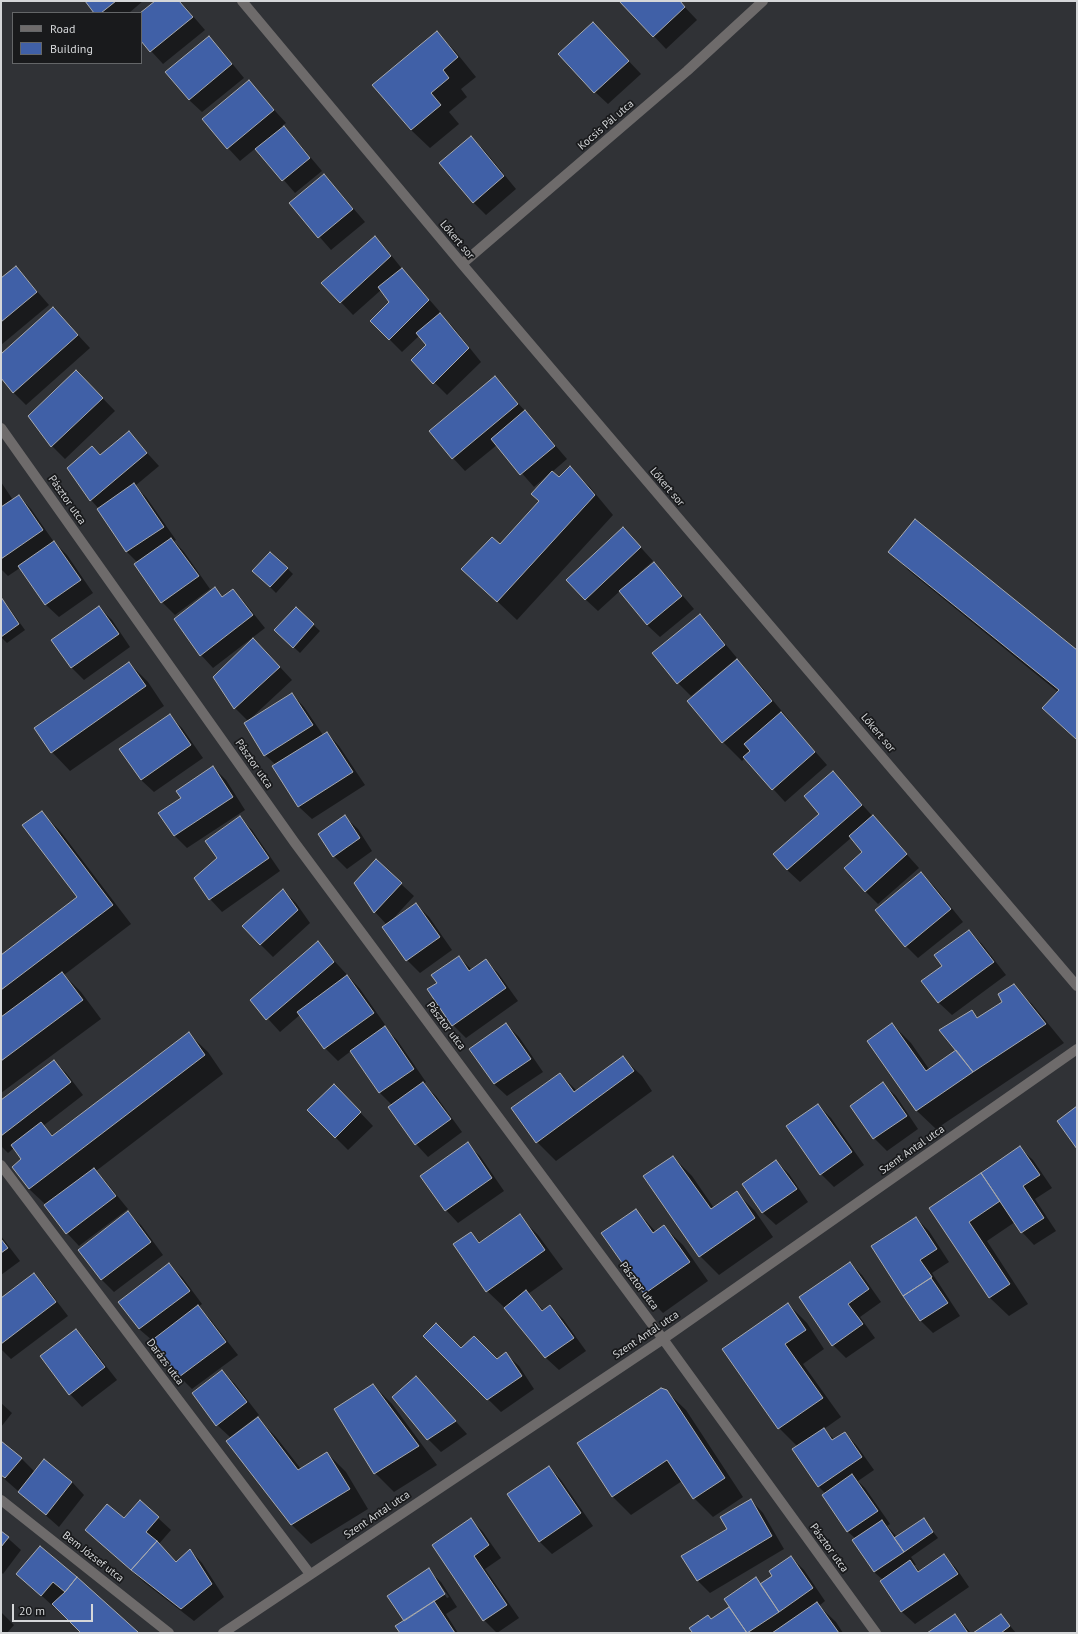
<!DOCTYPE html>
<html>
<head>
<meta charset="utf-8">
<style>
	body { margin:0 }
	#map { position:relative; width:1078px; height:1634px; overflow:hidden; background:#303236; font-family:"PT Sans",sans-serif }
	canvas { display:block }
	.frame { position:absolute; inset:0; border:2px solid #d5d7d9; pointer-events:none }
	.legend { position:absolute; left:12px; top:12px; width:130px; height:52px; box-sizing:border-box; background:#191a1c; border:1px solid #646668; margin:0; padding:5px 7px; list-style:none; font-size:12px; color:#d5d7d9 }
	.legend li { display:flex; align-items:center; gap:8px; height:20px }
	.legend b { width:20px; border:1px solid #646668 }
	.scale { position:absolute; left:12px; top:1604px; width:81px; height:18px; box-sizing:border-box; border:2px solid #d5d7d9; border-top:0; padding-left:5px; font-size:12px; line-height:14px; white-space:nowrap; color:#d5d7d9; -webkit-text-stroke:3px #191a1c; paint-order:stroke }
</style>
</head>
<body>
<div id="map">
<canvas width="1078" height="1634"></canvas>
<div class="frame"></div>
<ul class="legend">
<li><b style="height:5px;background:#6e6b6b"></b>Road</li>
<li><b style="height:11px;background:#4060a7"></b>Building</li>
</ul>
<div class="scale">20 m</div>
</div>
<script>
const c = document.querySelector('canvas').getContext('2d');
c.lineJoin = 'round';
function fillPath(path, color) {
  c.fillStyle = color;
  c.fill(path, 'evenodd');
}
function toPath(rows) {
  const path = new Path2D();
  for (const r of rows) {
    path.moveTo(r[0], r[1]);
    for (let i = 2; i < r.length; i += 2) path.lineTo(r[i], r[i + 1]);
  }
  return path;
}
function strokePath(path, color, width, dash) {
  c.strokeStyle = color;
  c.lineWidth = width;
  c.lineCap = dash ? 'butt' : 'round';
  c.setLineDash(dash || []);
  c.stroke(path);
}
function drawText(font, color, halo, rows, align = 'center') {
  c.font = font + ' "PT Sans",sans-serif';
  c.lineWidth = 3.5;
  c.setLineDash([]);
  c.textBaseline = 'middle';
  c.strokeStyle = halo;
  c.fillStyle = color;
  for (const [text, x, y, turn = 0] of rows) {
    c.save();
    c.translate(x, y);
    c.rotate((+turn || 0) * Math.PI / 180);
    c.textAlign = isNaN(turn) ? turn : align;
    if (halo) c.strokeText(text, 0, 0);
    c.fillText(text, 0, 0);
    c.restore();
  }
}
const shadow = toPath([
	[86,1,143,1,129,13,96,13],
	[156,1,180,1,205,30,163,64,141,40],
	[621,1,679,1,697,20,666,49],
	[436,32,455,51,476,77,461,89,467,97,449,112,459,124,430,148,411,130],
	[605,36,641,74,608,104,595,92],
	[209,37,221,50,244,78,202,112,189,100],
	[249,82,286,123,282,126,296,140,322,171,295,193,256,148,240,161,228,148],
	[471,138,484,150,516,189,486,215,473,202],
	[324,175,336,188,365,222,331,250,290,203],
	[375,237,387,250,403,270,414,282,441,313,440,315,453,327,481,362,447,395,412,360,427,346,419,336,402,352,371,321,391,302,381,290,353,315,323,283],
	[16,267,49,305,1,345,1,279],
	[65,321,90,348,26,405,13,392,1,376,1,355],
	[495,378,537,424,567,459,552,472,559,478,570,468,589,486,613,515,517,620,463,569,500,545,541,501,550,475,549,474,534,487,497,445,465,471,453,458],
	[89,384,115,411,65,459,52,446,29,416],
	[129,433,159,466,135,486,146,497,176,540,174,541,184,552,210,589,175,615,162,602,138,563,127,552,99,509,91,500,68,468,101,456],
	[1,482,13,500,19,496,31,509,54,542,67,555,93,593,59,617,46,605,20,568,8,576,1,569],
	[635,541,653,561,639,573,640,574,654,563,666,576,694,609,660,637,647,625,620,591,598,611,585,599],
	[890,551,1077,651,1077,741,1043,708,1058,692,908,570],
	[287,568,293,574,276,593,260,577],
	[215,589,223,598,233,590,245,603,265,628,213,668,201,655],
	[1,599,7,605,25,630,7,643,1,637],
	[99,607,112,620,130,647,84,680,71,667],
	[296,608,320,631,300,653,282,636],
	[700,615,712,628,737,658,691,696,678,683,653,653],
	[266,652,292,680,248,721,292,694,304,707,323,735,327,733,339,746,365,785,312,819,299,807,274,767,276,765,265,755,248,721,235,708,214,677],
	[737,661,756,680,790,721,789,722,827,765,785,802,745,758,742,761,723,742,689,701],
	[129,663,148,682,164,706,70,771,52,752],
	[169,715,182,728,203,758,154,792,141,780],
	[213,767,226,780,245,810,187,848,175,836,160,814,182,798],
	[833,772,919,868,878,904,865,891,864,852,851,838,800,882,787,870,820,814],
	[41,812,60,831,131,924,64,975,81,992,101,1019,1,1093,1,956,78,898],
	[345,817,358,829,372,851,347,869,334,856],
	[240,818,252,830,280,871,222,912,210,899],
	[921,874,934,886,963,922,918,958,906,946],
	[401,884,414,896,391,921,416,904,429,917,452,950,420,973,407,960,387,925,375,912],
	[283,890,296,903,310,923,273,957,260,944],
	[969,931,982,944,1006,975,952,1015,939,1003,923,981,943,966],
	[318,943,360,989,386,1026,384,1027,397,1040,426,1082,423,1084,436,1096,462,1132,428,1157,416,1144,392,1105,380,1093,351,1051,338,1061,325,1048,301,1014,280,1032,251,1000],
	[459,957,472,970,486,961,498,973,518,1001,466,1038,453,1025,438,983],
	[1013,986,1032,1004,1064,1043,936,1129,917,1111,868,1041,892,1024,911,1043,929,1069,957,1050,972,1012,978,1018,1003,1002],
	[506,1024,519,1037,543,1072,507,1096,494,1084,471,1050],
	[189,1034,208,1052,223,1074,96,1171,106,1182,128,1209,79,1246,67,1233,46,1205,29,1189,23,1159,14,1148,8,1153,1,1146,1,1101,54,1061,67,1074,83,1095,43,1126,54,1136],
	[623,1058,642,1076,652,1091,556,1161,537,1142,512,1108,560,1074,577,1091],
	[883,1084,896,1096,918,1129,887,1151,874,1138,851,1106],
	[334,1085,373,1126,348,1150,308,1110],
	[818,1105,831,1118,864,1165,834,1187,821,1174],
	[467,1144,480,1156,504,1191,458,1223,446,1210],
	[1020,1148,1033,1160,1052,1188,1035,1199,1056,1231,1034,1245,1022,1232,1015,1222,987,1241,1028,1304,1009,1316,990,1298,930,1208],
	[673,1157,692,1176,714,1208,737,1193,755,1211,773,1237,719,1275,700,1256],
	[776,1161,789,1174,808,1202,776,1225,763,1213,743,1184],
	[636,1210,656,1232,664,1227,683,1245,708,1281,663,1313,644,1294,602,1234],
	[128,1213,141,1225,163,1255,114,1292,101,1279],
	[519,1216,538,1235,563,1269,528,1294,544,1311,550,1306,563,1319,586,1351,559,1370,546,1358,506,1309,487,1291,471,1233,481,1243],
	[916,1218,929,1231,949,1262,932,1273,960,1316,933,1333,921,1321,872,1247],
	[1,1236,20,1261,1,1275],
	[850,1263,862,1275,881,1302,860,1317,875,1338,846,1358,833,1345],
	[169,1265,182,1277,202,1304,198,1307,210,1319,238,1355,192,1389,180,1377,153,1341,139,1329],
	[34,1274,46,1287,68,1316,11,1359,1,1349,1,1299],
	[788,1304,807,1323,824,1349,803,1364,841,1417,824,1429,835,1440,845,1433,857,1446,874,1470,858,1481,865,1488,890,1524,887,1526,897,1537,923,1519,938,1538,911,1557,916,1565,914,1565,920,1572,944,1556,956,1568,969,1587,915,1624,902,1612,882,1581,883,1580,874,1572,856,1539,848,1532,823,1495,825,1493,818,1486,798,1447,779,1428,724,1349],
	[76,1330,88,1343,117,1380,82,1407,70,1394],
	[424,1336,497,1360,506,1354,519,1366,534,1389,501,1412],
	[222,1371,235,1384,259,1415,230,1437,217,1425],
	[416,1377,467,1434,441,1452,428,1439],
	[373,1385,392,1404,437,1465,394,1492,375,1473],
	[666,1391,686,1410,743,1497,713,1517,694,1498,682,1481,631,1515,612,1496],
	[1,1403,12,1413,1,1427],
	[257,1418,276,1437,301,1469,327,1453,346,1472,368,1509,311,1544,292,1525,228,1442],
	[1,1442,21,1458,35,1472,72,1482,84,1495,59,1527,1,1476],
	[549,1467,561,1480,593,1526,552,1554,539,1541],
	[751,1500,763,1513,784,1549,710,1593,697,1580,728,1529],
	[158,1518,171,1530,158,1545,176,1564,190,1550,202,1563,224,1597,194,1621,145,1583,86,1530,124,1520],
	[471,1519,483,1532,501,1558,485,1569,519,1618,497,1633,484,1620,433,1545],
	[1,1532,21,1550,3,1574,1,1572],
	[791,1557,804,1570,825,1601,819,1606,836,1622,843,1633,692,1633,730,1607,755,1578,762,1585,773,1577],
	[428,1570,441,1582,457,1607,446,1614,458,1633,401,1633],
	[437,1583,439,1583,449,1597,447,1598],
	[18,1574,77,1579,138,1633,81,1633,82,1632,56,1606,55,1608],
	[1,1612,14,1625,7,1633,1,1633],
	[955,1615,971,1633,929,1633],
	[1001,1615,1016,1633,975,1633]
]);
const building = toPath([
	[85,1,116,1,101,13,94,13,85,1],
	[155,1,179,1,193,17,150,52,141,41,140,13,155,1],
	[619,1,680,1,685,7,653,37,619,1],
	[593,22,629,61,594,93,558,54,593,22],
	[437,31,458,57,443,70,449,78,431,93,441,105,411,130,372,85,437,31],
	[209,36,232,64,189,100,165,72,209,36],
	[249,80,274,110,227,149,202,119,249,80],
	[284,126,310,158,282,181,255,149,284,126],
	[471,136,504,176,473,203,439,163,471,136],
	[324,174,353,209,318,238,289,203,324,174],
	[375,236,391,256,340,303,321,283,375,236],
	[16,266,37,292,1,322,1,278,16,266],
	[402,268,429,300,389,340,370,321,389,302,378,287,402,268],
	[53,307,78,335,13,393,1,378,1,354,53,307],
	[440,313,469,348,433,384,411,360,426,345,416,333,440,313],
	[76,370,103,398,51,447,28,416,76,370],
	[495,376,518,404,452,459,429,431,495,376],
	[525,410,555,446,520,475,491,439,525,410],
	[129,431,147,453,90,501,67,468,92,446,100,455,129,431],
	[570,466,595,495,497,602,461,569,492,537,500,544,539,501,531,494,552,471,559,477,570,466],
	[134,483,164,527,126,552,97,509,134,483],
	[19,495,43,530,1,559,1,507,19,495],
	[915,519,1077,650,1077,740,1042,708,1059,690,888,552,915,519],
	[623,527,641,547,585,600,566,580,623,527],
	[171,538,199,576,161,603,134,564,171,538],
	[54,541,81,580,45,605,18,566,54,541],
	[270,552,288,568,270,587,252,571,270,552],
	[654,562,682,596,647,625,619,591,654,562],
	[215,587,222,597,233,589,253,615,200,656,174,619,215,587],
	[1,597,19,624,1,637,1,597],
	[99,606,119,634,71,668,51,640,99,606],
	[296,607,314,624,293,648,274,630,296,607],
	[700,614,725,645,677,684,652,653,700,614],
	[253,638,280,667,234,709,213,677,253,638],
	[737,659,772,701,722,743,687,701,737,659],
	[129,662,146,686,51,753,34,728,129,662],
	[292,693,313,725,264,756,244,723,292,693],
	[781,712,815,752,772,790,743,757,750,751,744,744,781,712],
	[170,714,191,745,141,780,119,749,170,714],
	[327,732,353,772,298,807,272,766,327,732],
	[213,766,233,797,174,836,158,813,181,798,176,791,213,766],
	[833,771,862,805,787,870,773,854,819,814,804,796,833,771],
	[42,811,113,905,1,990,1,955,77,897,22,825,42,811],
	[345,815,360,838,333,857,318,834,345,815],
	[873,815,907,854,865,892,844,868,862,852,849,836,873,815],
	[240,816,269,858,209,900,194,878,217,858,205,841,240,816],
	[376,859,402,883,374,913,354,883,376,859],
	[921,872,951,909,905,947,875,910,921,872],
	[283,889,298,910,260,945,242,926,283,889],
	[416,903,440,937,406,961,382,927,416,903],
	[969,930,994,962,938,1003,921,981,942,966,934,955,969,930],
	[318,941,334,962,266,1020,250,1000,318,941],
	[459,956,469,971,486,959,506,988,452,1026,427,989,437,983,431,975,459,956],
	[62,972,83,1000,1,1061,1,1017,62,972],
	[347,975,374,1013,324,1049,297,1012,347,975],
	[1014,984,1046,1024,973,1072,939,1030,972,1010,977,1018,1002,1002,998,994,1014,984],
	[506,1023,531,1059,494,1084,469,1049,506,1023],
	[892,1023,926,1071,956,1050,973,1072,916,1111,867,1041,892,1023],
	[385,1026,414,1069,379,1093,350,1051,385,1026],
	[189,1032,205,1055,29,1189,12,1167,21,1159,11,1145,41,1122,52,1136,189,1032],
	[623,1056,634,1071,536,1143,511,1108,560,1073,574,1092,623,1056],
	[54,1060,71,1082,1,1136,1,1100,54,1060],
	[423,1082,451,1119,415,1145,388,1107,423,1082],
	[883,1082,907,1116,873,1139,850,1106,883,1082],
	[334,1084,361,1112,335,1138,307,1110,334,1084],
	[818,1104,852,1152,820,1175,786,1126,818,1104],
	[1077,1106,1077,1149,1057,1121,1077,1106],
	[468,1142,492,1178,445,1211,420,1176,468,1142],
	[1020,1146,1040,1175,1023,1186,1044,1218,1021,1233,981,1173,1020,1146],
	[673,1156,711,1209,737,1191,755,1218,699,1257,643,1176,673,1156],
	[776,1160,797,1189,762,1213,742,1184,776,1160],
	[94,1168,116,1196,66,1234,44,1205,94,1168],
	[981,1173,1000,1201,969,1222,1010,1284,989,1298,929,1208,981,1173],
	[636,1209,653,1233,664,1225,690,1262,644,1294,601,1233,636,1209],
	[128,1211,151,1242,101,1280,78,1250,128,1211],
	[520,1214,545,1250,486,1292,453,1244,471,1232,479,1243,520,1214],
	[916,1217,937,1249,920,1260,932,1277,903,1296,871,1246,916,1217],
	[1,1239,8,1248,1,1253,1,1239],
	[850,1262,869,1289,848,1304,863,1324,832,1346,799,1297,850,1262],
	[169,1263,190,1291,139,1329,118,1302,169,1263],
	[34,1273,56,1302,1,1344,1,1298,34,1273],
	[931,1278,948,1303,920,1321,903,1296,931,1278],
	[526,1290,542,1311,550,1305,574,1338,545,1358,504,1308,526,1290],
	[788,1303,806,1330,785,1344,823,1398,778,1429,722,1349,788,1303],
	[198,1305,226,1342,179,1377,151,1341,198,1305],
	[436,1323,461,1348,474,1336,497,1359,506,1352,522,1376,487,1400,423,1336,436,1323],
	[76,1329,105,1367,69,1395,40,1356,76,1329],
	[222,1370,247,1402,216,1426,192,1393,222,1370],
	[416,1376,456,1421,427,1440,392,1397,416,1376],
	[373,1384,419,1446,374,1474,334,1409,373,1384],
	[661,1388,667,1390,725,1478,693,1499,667,1460,612,1497,577,1443,661,1388],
	[258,1417,298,1470,327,1452,350,1489,291,1525,226,1441,258,1417],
	[824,1428,832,1440,845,1432,862,1457,818,1487,792,1449,824,1428],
	[1,1441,22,1458,5,1478,1,1475,1,1441],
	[44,1459,72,1482,46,1515,18,1492,44,1459],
	[549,1466,581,1513,539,1542,507,1494,549,1466],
	[852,1474,878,1511,847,1532,822,1495,852,1474],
	[751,1499,772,1536,697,1581,681,1556,727,1529,720,1517,751,1499],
	[140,1500,159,1517,146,1532,157,1541,131,1570,85,1530,107,1504,124,1518,140,1500],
	[471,1518,489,1545,474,1556,507,1605,483,1621,432,1545,471,1518],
	[924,1518,933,1532,904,1552,894,1538,924,1518],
	[882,1520,904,1552,874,1572,852,1540,882,1520],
	[1,1531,9,1537,1,1547,1,1531],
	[157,1541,176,1562,190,1549,212,1584,181,1609,131,1570,157,1541],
	[40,1546,77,1577,65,1592,53,1582,41,1596,16,1574,40,1546],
	[944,1554,958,1574,901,1612,880,1581,910,1560,918,1572,944,1554],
	[791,1556,813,1588,779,1612,760,1584,772,1576,769,1571,791,1556],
	[429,1568,445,1594,404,1621,387,1596,429,1568],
	[77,1577,138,1632,136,1633,79,1633,80,1632,52,1604,65,1592,77,1577],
	[756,1577,779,1612,747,1633,724,1599,756,1577],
	[434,1601,455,1633,400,1633,395,1626,434,1601],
	[817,1602,839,1633,772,1633,817,1602],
	[729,1607,747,1633,691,1633,692,1632,689,1628,708,1615,711,1619,729,1607],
	[955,1614,968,1633,927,1633,955,1614],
	[1001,1614,1010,1626,1001,1633,973,1633,1001,1614]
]);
const minor = toPath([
	[242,1,462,264,1077,986],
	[462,264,687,71,763,1],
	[1,428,295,843,663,1339,876,1633],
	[1,1165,310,1574],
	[1,1500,169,1633],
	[223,1633,663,1339,1077,1049]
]);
const streetNames = [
	["Kocsis Pál utca",606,125,-41],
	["Lőkert sor",457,240,50],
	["Lőkert sor",667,487,50],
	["Pásztor utca",67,500,55],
	["Lőkert sor",878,733,50],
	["Pásztor utca",254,764,55],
	["Pásztor utca",446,1026,53],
	["Szent Antal utca",912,1150,-35],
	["Pásztor utca",639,1286,53],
	["Szent Antal utca",646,1335,-34],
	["Darázs utca",165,1362,53],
	["Szent Antal utca",377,1515,-34],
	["Pásztor utca",829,1548,54],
	["Bem József utca",93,1557,38]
];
fillPath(shadow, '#0007');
fillPath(building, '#4060a7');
strokePath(building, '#a7aaaf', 1);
strokePath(minor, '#6e6b6b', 10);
drawText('11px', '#d5d7d9', '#191a1c', streetNames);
</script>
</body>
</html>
